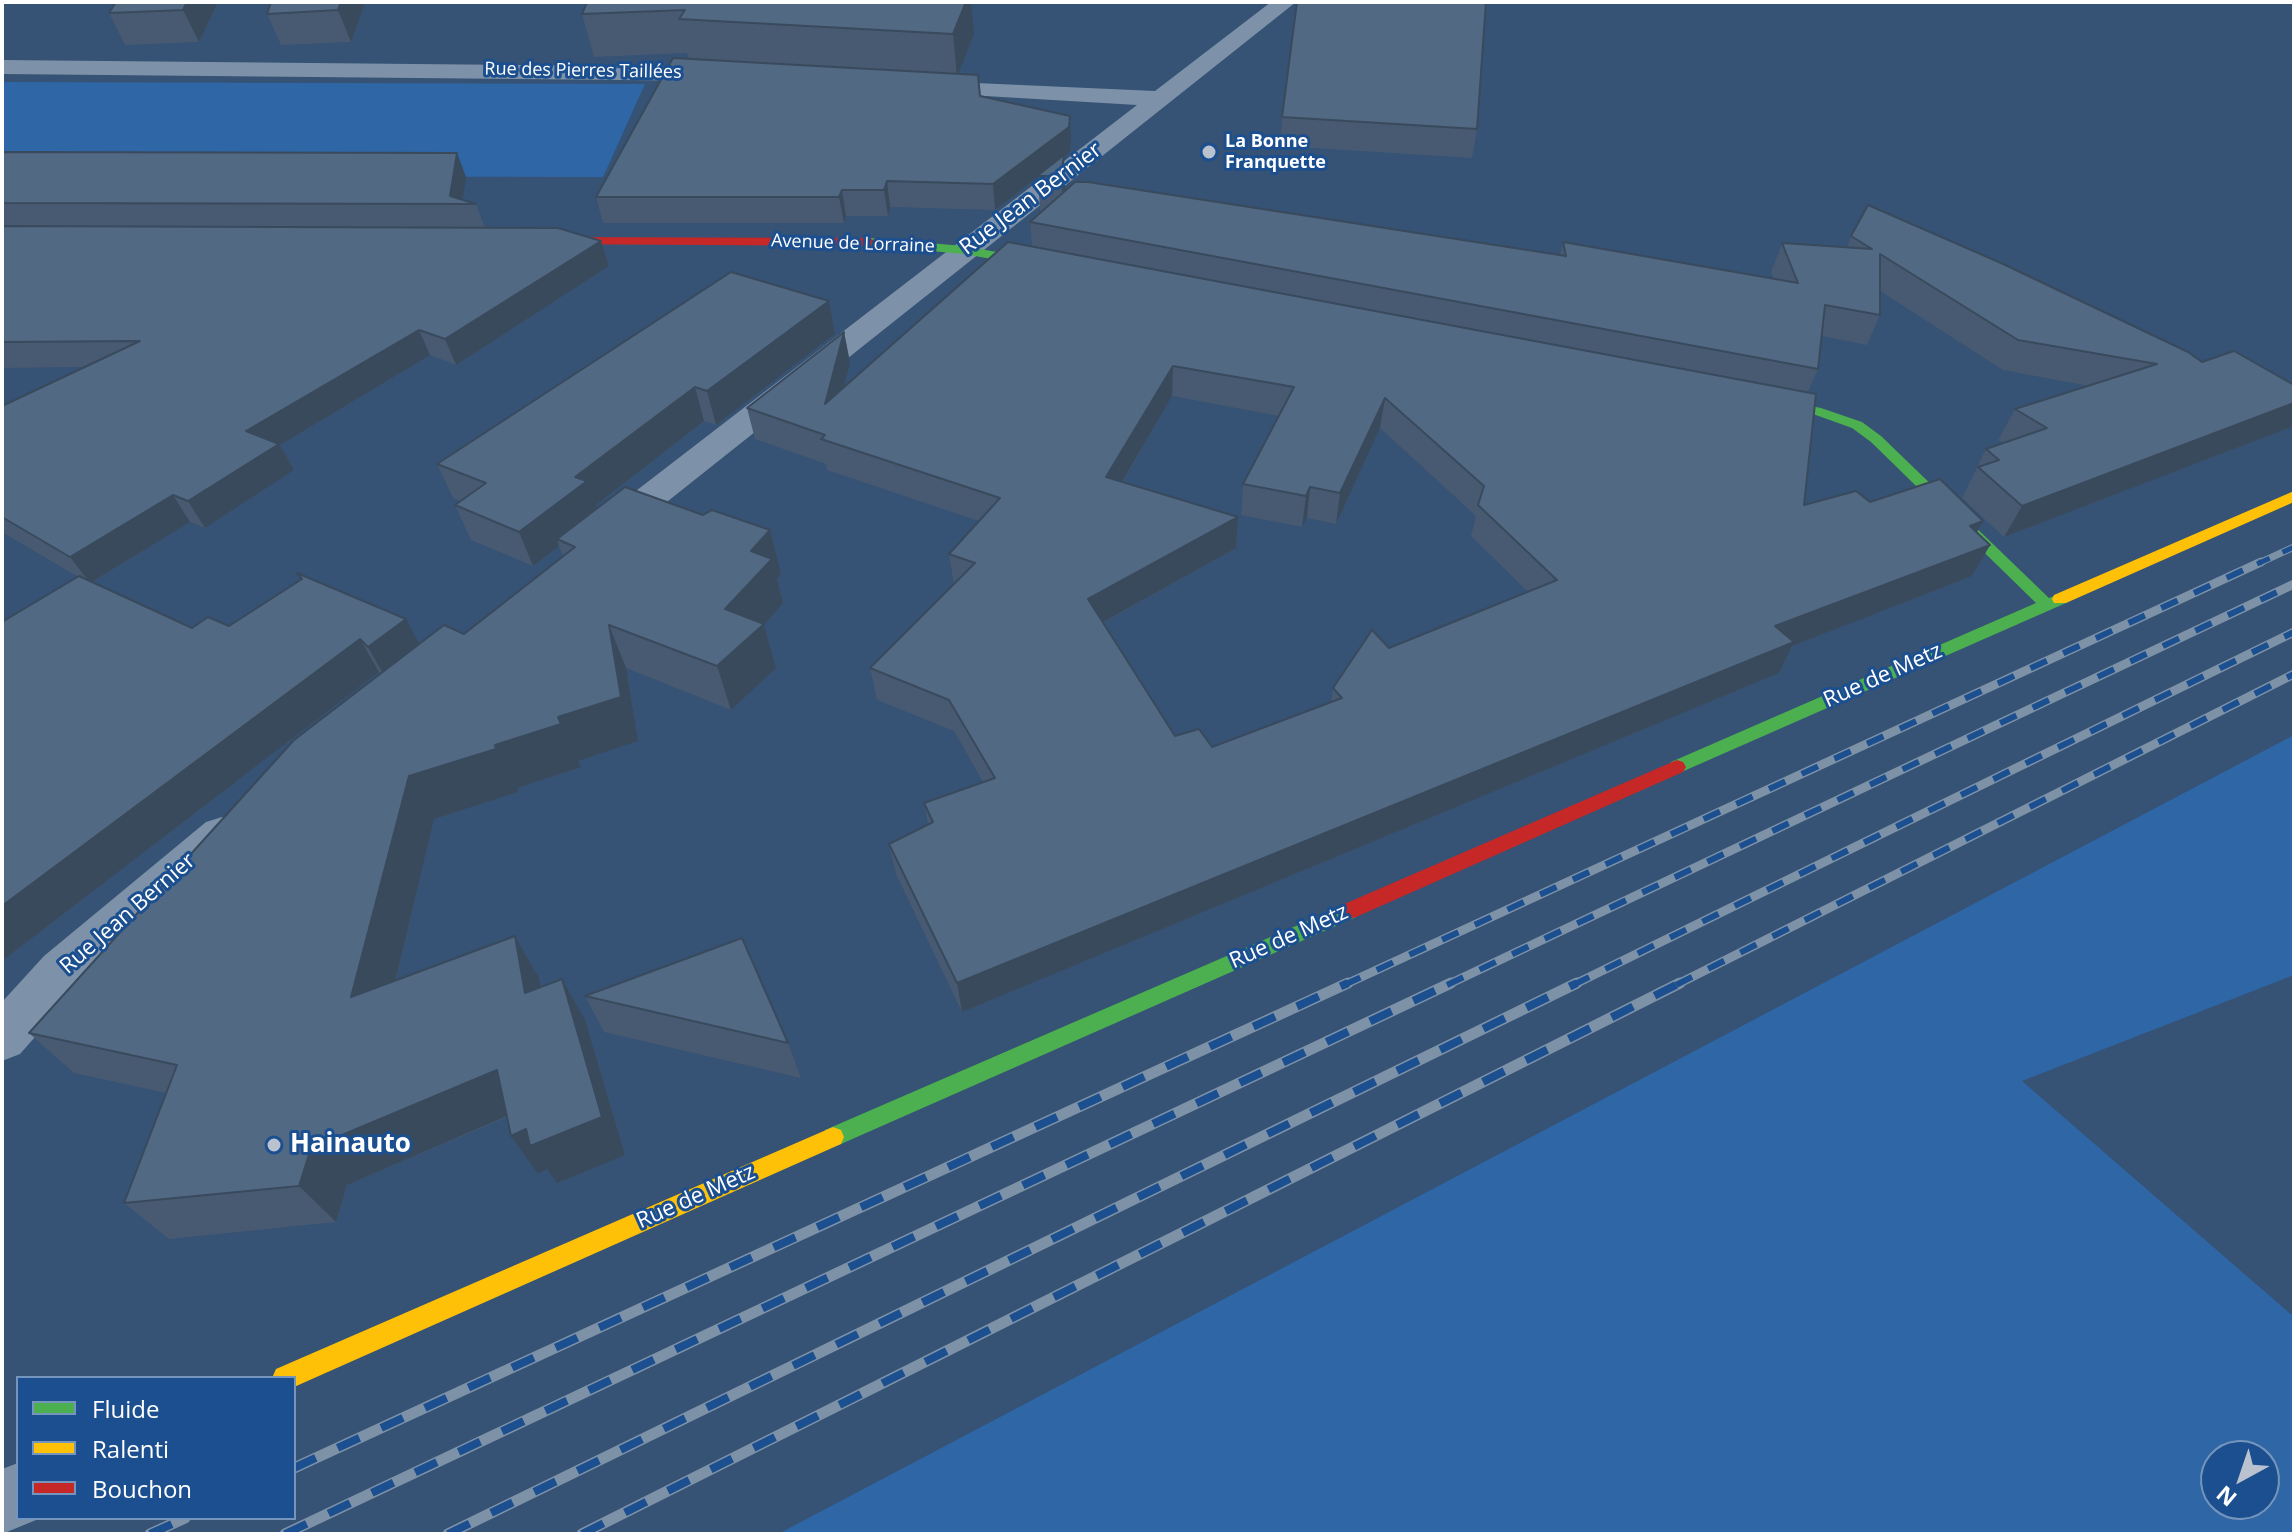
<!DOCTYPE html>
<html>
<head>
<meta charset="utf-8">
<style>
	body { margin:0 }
	#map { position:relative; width:2296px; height:1536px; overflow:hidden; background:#365274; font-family:"Open Sans",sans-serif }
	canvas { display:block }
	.frame { position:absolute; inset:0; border:4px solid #fff; pointer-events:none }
	.legend { position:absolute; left:16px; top:1376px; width:280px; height:144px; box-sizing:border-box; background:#1b4f8f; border:2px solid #7695bc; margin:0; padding:10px 14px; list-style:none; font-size:24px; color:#fff }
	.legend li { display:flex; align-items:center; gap:16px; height:40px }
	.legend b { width:40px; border:2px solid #7695bc }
	.north { position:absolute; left:2200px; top:1440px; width:80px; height:80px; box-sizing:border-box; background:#1b4f8f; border:2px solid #7695bc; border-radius:50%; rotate:220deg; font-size:22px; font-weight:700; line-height:32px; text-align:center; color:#fff }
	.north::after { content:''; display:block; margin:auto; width:28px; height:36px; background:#b9c2ce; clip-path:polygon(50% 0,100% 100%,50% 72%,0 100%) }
</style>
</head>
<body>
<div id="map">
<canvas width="2296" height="1536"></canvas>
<div class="frame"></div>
<ul class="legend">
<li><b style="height:10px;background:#4caf50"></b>Fluide</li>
<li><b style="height:10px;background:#ffc107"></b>Ralenti</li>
<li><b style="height:10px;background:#c62828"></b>Bouchon</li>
</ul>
<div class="north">N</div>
</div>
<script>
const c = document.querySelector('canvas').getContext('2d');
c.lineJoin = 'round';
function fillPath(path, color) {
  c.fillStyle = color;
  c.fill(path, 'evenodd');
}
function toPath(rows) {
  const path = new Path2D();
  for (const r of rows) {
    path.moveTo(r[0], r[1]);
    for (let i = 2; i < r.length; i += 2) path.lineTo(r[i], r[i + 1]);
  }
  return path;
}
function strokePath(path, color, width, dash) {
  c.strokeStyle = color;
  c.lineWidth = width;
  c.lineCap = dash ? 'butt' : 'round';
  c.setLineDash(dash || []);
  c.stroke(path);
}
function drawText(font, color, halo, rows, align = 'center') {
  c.font = font + ' "Open Sans",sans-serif';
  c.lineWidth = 6;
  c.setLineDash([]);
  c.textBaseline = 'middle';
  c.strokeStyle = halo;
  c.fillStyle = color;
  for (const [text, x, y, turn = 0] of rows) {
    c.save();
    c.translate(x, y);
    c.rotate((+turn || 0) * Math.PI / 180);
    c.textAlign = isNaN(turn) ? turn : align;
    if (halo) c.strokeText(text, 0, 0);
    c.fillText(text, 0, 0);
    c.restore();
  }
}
const green = toPath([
	[2,82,645,84,603,177,2,176],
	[2294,735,2294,975,2022,1081,2294,1317,2294,1534,778,1534],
	[2216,1456,2264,1456,2264,1504,2216,1504]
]);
const street = toPath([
	[1271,2,1296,2,619,540,606,544,593,540,587,532,593,524,1137,105,918,92,909,90,906,85,909,80,1155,91,1271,2],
	[2,60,725,67,737,74,725,81,2,74,2,60],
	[222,817,238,822,245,835,238,848,80,986,20,1054,2,1061,2,1002,44,956,206,822,222,817],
	[18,1463,18,1518,41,1518,2,1534,2,1469,18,1463]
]);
const fast = toPath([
	[870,238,964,246,1052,262,1058,266,1052,270,964,254,866,245,866,239,870,238],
	[1756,395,1821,408,1862,422,1881,436,2049,598,2060,594,2068,599,2066,603,1677,774,1671,772,1668,767,1671,762,2036,603,1871,442,1852,428,1813,414,1751,402,1751,396,1756,395],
	[1349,903,1356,905,1359,911,1356,917,841,1144,833,1147,825,1144,822,1137,825,1130,1349,903]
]);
const slow = toPath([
	[2294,491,2294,502,2066,603,2054,603,2052,599,2054,595,2294,491],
	[833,1127,841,1130,844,1137,841,1144,294,1387,294,1378,272,1378,276,1369,833,1127]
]);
const jam = toPath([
	[542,237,870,238,876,242,870,246,538,244,536,241,542,237],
	[1677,760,1683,762,1686,767,1683,772,1356,917,1349,919,1342,917,1339,911,1342,905,1677,760]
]);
const railFar2 = toPath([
	[2257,564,2294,547]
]);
const railFar1 = toPath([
	[1344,985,2261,562],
	[1447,985,2294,584],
	[1573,985,2294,632],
	[1676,985,2294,674]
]);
const rail = toPath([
	[294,1468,1348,983],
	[150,1534,185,1518],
	[285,1534,1451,983],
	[448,1534,1577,983],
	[582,1534,1680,983]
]);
const wall = toPath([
	[116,2,218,2,199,42,125,45,109,13],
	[271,2,365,2,351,42,281,45,267,14],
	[587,2,974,34,958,74,980,96,1070,116,1071,141,1070,152,1064,157,1065,191,1560,255,1563,242,1774,279,1771,272,1782,243,1847,247,1851,236,1868,205,2291,427,2004,537,1962,498,1986,449,2004,443,1998,440,2015,409,2089,386,2003,370,1880,291,1880,315,1867,345,1822,336,1818,369,1808,392,1804,505,1870,502,1983,521,1977,532,1990,545,1972,576,1792,646,1779,673,962,1012,896,874,889,844,928,824,924,803,983,782,954,731,877,700,870,668,954,585,949,554,979,521,827,470,826,464,755,439,747,408,844,332,850,363,843,388,1032,246,1030,222,1042,211,1040,211,1038,177,995,210,890,207,888,216,846,216,844,223,603,223,596,197,689,59,687,53,594,57,582,14],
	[1172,396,1279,416,1243,484,1241,515,1302,527,1307,518,1336,524,1380,428,1476,516,1471,536,1528,592,1389,648,1333,688,1331,702,1212,747,1175,736,1103,623,1236,548,1238,517,1123,482],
	[1282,117,1477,129,1472,158,1280,146],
	[2,152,457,153,466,177,462,200,476,204,485,228,601,241,609,266,456,365,430,355,280,445,294,470,205,528,190,522,92,582,192,628,229,626,301,579,297,573,420,644,464,634,563,556,559,546,533,566,471,540,455,505,461,501,453,498,437,464,829,301,835,334,716,425,704,421,596,505,597,508,703,515,770,530,781,574,777,579,783,603,764,625,776,668,731,710,626,668,638,741,578,761,581,767,517,788,518,792,434,819,396,980,515,936,539,978,541,987,562,979,585,1020,625,1155,557,1183,547,1169,538,1174,511,1136,507,1117,347,1185,336,1222,169,1239,124,1203,166,1093,74,1073,29,1033,381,674,379,672,2,961,78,577,2,532,2,406,85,367,2,368],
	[585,996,788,1043,801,1078,604,1032]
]);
const shadedWall = toPath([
	[187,2,218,2,199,42,183,10],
	[341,2,365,2,351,42,338,10],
	[966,2,971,2,974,34,957,77,953,34],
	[1070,116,1071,141,1070,152,1064,157,1065,190,1063,212,1061,176,1037,176,1038,177,995,210,993,184],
	[457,153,466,177,462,204,450,196],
	[887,181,890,207,888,216,884,190],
	[842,190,846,216,844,223,839,197],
	[601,241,609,266,456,365,445,339],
	[829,301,835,334,716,425,707,391],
	[419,330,430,355,280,445,294,470,205,528,188,501,246,431],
	[844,332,850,363,831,435,825,404],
	[1173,366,1172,396,1107,508,1106,477],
	[695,387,704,421,596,505,599,515,557,539,559,546,533,566,519,532,575,477],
	[1385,398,1380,428,1336,524,1340,493],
	[2294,403,2294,423,2291,427,2004,537,2022,506],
	[1310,487,1307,518,1302,527,1306,496],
	[173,495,190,522,90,583,70,557],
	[1238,517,1236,548,1089,630,1088,599],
	[1983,521,1966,552,1970,526],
	[770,530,781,574,777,579,783,603,764,625,776,668,731,710,717,666,725,609,751,551],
	[1990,545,1972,576,1792,646,1779,673,962,1012,957,983,1775,626],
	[406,619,423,651,386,679,368,647],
	[609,625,626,668,638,741,578,761,581,767,517,788,518,792,434,819,382,1037,351,997,409,776,495,745,558,717],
	[360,639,379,672,2,961,2,906],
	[515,936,539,978,550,1034,525,993],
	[562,979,585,1020,625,1155,557,1183,547,1169,538,1174,511,1136],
	[497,1070,523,1109,347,1185,336,1222,299,1186,311,1148]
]);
const building = toPath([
	[116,2,187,2,183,10,109,13,116,2],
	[271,2,341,2,338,10,267,14,271,2],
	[587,2,966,2,953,34,679,19,685,10,582,14,587,2],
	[1297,2,1486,2,1477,129,1282,117,1297,2],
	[673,58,978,75,980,96,1070,116,1069,127,993,184,887,181,884,190,842,190,839,197,596,197,673,58],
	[2,152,457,153,450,196,476,204,2,203,2,152],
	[1064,155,1061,176,1037,176,1064,155],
	[1075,182,1088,182,1566,256,1563,242,1798,283,1782,243,1872,249,1851,236,1868,205,2001,263,2188,352,2202,362,2234,351,2294,385,2294,403,2022,506,1978,467,1999,460,1986,449,2047,428,2015,409,2157,364,2018,340,1880,254,1880,315,1825,305,1818,369,1030,222,1075,182],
	[2,226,558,228,601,241,445,339,419,330,246,431,279,444,188,501,173,495,70,557,2,517,2,406,140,341,2,342,2,226],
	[1008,242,1816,394,1804,505,1856,491,1870,502,1940,479,1983,521,1970,526,1990,545,1775,626,1794,642,957,983,889,844,933,822,924,803,995,778,949,700,870,668,975,563,949,554,1000,498,821,439,825,435,747,408,844,332,825,404,1008,242],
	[1173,366,1294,387,1243,484,1306,496,1310,487,1340,493,1385,398,1484,486,1478,505,1557,580,1389,648,1372,630,1333,688,1342,698,1212,747,1199,729,1175,736,1088,599,1238,517,1106,477,1173,366],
	[731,272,829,301,707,391,695,387,575,477,587,481,519,532,455,505,486,483,437,464,731,272],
	[625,487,703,515,712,510,770,530,751,551,772,559,725,609,764,624,717,666,609,625,621,697,558,717,561,724,495,745,496,749,409,776,351,997,515,936,525,993,562,979,602,1117,530,1146,526,1129,511,1136,497,1070,311,1148,299,1186,124,1203,177,1065,29,1033,294,740,444,625,464,634,575,547,557,539,625,487],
	[297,573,406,619,368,647,360,639,2,906,2,622,79,576,192,628,208,617,229,626,302,579,297,573],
	[742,938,788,1043,585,996,742,938]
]);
const markers = [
	[1209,152,8,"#b9c2ce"],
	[274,1145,8,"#b9c2ce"]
];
const farStreetnames = [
	["Rue des Pierres Taillées",583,71,1],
	["Avenue de Lorraine",853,244,2]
];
const farPoinames = [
	["La Bonne",1225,142],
	["Franquette",1225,163]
];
const streetNames = [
	["Rue Jean Bernier",1031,199,-37],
	["Rue de Metz",1883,676,-24],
	["Rue Jean Bernier",128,914,-41],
	["Rue de Metz",1289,937,-24],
	["Rue de Metz",696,1197,-24]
];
const nearPoinames = [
	["Hainauto",290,1145]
];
fillPath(green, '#2f66a5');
fillPath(street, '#7d92a8');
fillPath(fast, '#4caf50');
fillPath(slow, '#ffc107');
fillPath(jam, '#c62828');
strokePath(railFar2, '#7e92a7', 7);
strokePath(railFar1, '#7e92a7', 9);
strokePath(rail, '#7e92a7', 11);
strokePath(railFar2, '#1b4f8f', 5, [14]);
strokePath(railFar1, '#1b4f8f', 6, [18]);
strokePath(rail, '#1b4f8f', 8, [24]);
fillPath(wall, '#475a72');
fillPath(shadedWall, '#394a5c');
fillPath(building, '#526984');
strokePath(building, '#394a5c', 2);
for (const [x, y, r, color] of markers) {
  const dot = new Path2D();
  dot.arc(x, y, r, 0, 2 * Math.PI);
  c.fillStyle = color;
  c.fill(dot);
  strokePath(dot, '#1b4f8f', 3);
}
drawText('18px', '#fff', '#1b4f8f', farStreetnames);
drawText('bold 18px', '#fff', '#1b4f8f', farPoinames, 'left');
drawText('22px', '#fff', '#1b4f8f', streetNames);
drawText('bold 26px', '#fff', '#1b4f8f', nearPoinames, 'left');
</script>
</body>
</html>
